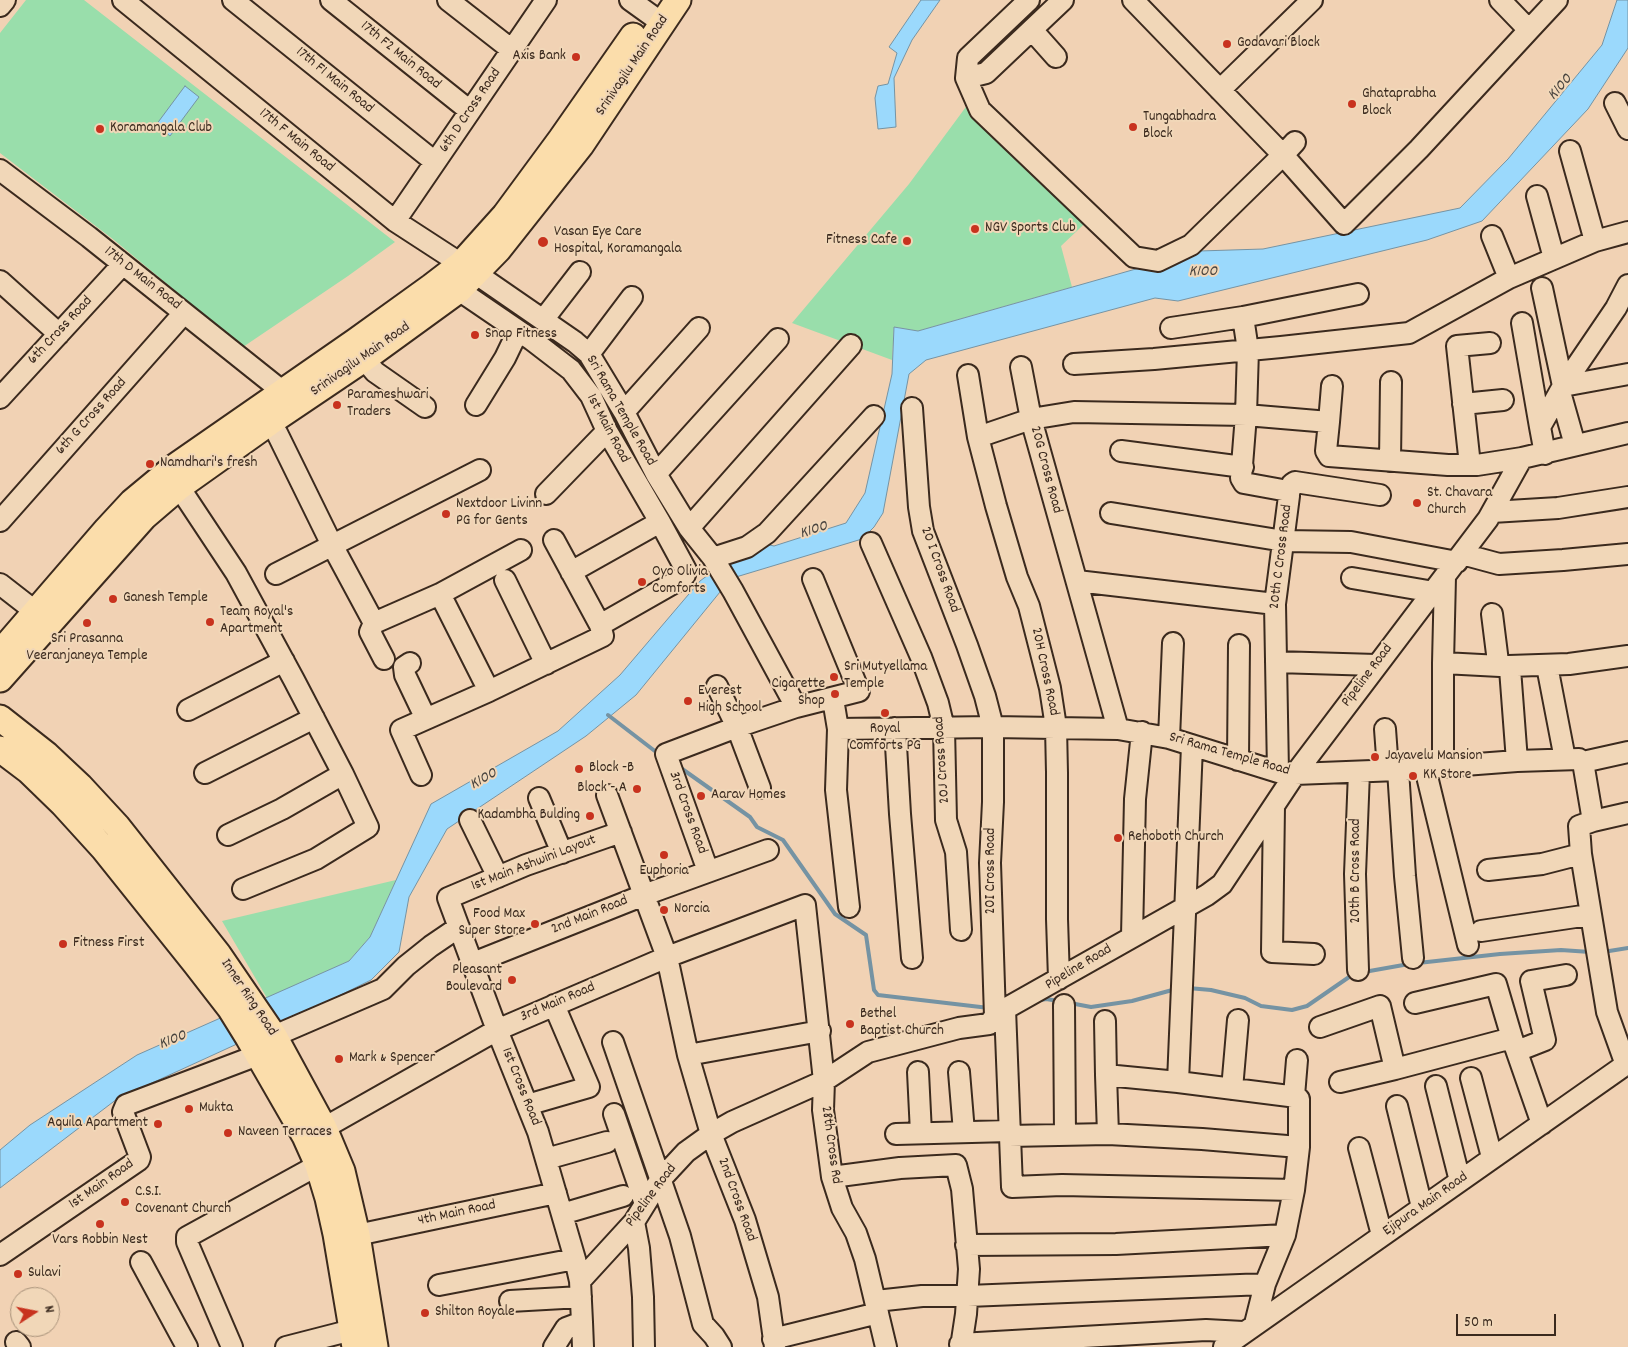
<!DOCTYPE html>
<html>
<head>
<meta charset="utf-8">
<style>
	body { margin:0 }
	#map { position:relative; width:1628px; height:1347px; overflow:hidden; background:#f1d2b4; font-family:Dekko,sans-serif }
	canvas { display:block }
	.north { position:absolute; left:10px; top:1287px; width:50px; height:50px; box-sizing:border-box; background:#f1d7b8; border:1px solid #a8927a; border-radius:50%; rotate:79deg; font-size:14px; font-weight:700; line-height:20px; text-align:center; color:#3b2a1e }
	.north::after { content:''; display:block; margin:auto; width:18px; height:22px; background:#c8321e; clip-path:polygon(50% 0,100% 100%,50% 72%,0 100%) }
	.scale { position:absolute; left:1456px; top:1314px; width:100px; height:22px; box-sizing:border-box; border:2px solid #3b2a1e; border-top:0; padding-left:6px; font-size:15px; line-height:18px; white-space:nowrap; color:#3b2a1e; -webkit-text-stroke:4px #f1d7b8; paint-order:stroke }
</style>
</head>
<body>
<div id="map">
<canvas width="1628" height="1347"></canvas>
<div class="north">N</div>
<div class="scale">50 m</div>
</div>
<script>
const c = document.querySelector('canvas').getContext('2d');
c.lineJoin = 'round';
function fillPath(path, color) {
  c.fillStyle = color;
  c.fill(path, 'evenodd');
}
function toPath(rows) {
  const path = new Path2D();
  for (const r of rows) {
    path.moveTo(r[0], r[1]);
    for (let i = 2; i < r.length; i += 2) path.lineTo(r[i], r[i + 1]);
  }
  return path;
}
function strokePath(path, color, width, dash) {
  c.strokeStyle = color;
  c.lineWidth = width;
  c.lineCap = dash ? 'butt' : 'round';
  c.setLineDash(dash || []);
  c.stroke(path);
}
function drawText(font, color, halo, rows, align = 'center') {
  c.font = font + ' Dekko,sans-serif';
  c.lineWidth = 4;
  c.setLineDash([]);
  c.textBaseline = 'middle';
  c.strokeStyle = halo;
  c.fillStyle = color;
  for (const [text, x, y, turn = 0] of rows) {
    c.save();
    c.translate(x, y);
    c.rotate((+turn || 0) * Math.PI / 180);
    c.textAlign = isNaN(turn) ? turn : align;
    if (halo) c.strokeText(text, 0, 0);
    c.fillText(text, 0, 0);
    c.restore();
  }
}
const green = toPath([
	[26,0,84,0,395,242,348,276,243,347,114,240,0,153,0,33],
	[974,96,1098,211,1061,246,1072,287,918,331,894,327,892,360,792,323,909,184],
	[396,880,370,937,349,961,267,998,222,921]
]);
const water = toPath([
	[921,0,940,0,912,40,894,78,896,127,878,129,875,98,878,86,888,84,897,53,889,47,921,0],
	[1617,0,1628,0,1628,48,1588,109,1482,221,1427,240,1178,301,1155,298,926,360,909,374,883,513,874,527,862,539,736,577,720,592,636,695,586,736,447,829,409,897,399,952,371,980,298,1016,117,1099,0,1188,0,1150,30,1125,137,1055,349,961,370,937,431,804,558,731,620,675,700,581,727,561,761,543,774,546,846,523,865,493,892,374,894,327,918,331,1199,251,1263,249,1460,208,1508,159,1602,45,1617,0],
	[185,86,199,97,170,136,156,125,185,86]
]);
const stream = toPath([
	[608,715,660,755],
	[678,766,750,817,757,827,783,840,835,914,866,935,874,990,878,995,989,1008],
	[1603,952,1628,948],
	[1418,963,1500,954,1561,950,1590,952],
	[1364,972,1409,964],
	[1188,988,1211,990,1245,998,1261,1006,1292,1010,1307,1006,1352,975],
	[1036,1001,1046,999,1059,1001],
	[1070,1003,1091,1007,1132,1001,1176,989]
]);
const minor = toPath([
	[123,0,395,221,475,273,575,342,589,354,624,412,656,474,689,528,713,558,733,591,796,707],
	[233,0,435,162],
	[331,0,470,111],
	[448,0,512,50],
	[630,0,662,23],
	[1029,0,968,58,966,78,980,110,1134,257,1158,261,1191,245,1283,155,1133,0],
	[0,6,5,0],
	[1032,30,1056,57],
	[1529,30,1557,0],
	[966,78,986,73,1063,0],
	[1220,90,1312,0],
	[1615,103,1628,129],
	[1295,142,1283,155,1344,224,1419,149,1529,30,1500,0],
	[1570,151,1595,241],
	[0,170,89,237,282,391],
	[1537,196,1554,258],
	[395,221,546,0],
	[1492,236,1509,278],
	[0,281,59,334],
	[447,282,532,340,571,370,591,396,607,431,660,522,686,570,685,575,679,580,600,625],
	[1542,288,1563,386,1628,374],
	[1243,317,1248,350,1246,415,1241,478,1244,483,1288,491,1289,496,1275,604,1278,772],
	[543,320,580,272],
	[1522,323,1540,427],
	[1171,328,1243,317,1358,294],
	[589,354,632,297],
	[364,359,375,372,425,407],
	[1074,364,1154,359,1281,347,1409,333,1509,278,1595,241,1628,232],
	[968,375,978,437,996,506,1017,577,1029,606,1050,688,1056,727,1057,773,1057,919,1059,979],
	[1560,392,1575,445],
	[0,398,123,264],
	[1463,404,1503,400],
	[476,405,505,358,518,331],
	[912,408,919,507,923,531,967,645,985,696,993,727,993,802,990,863,995,1016],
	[624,412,699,328],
	[1329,422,1332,386],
	[269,423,277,433,332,545,374,623],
	[978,437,1031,419,1021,367],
	[1121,451,1243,467],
	[1545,454,1540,427,1563,386,1616,308,1628,285],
	[1390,461,1391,382],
	[1470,465,1457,346,1490,343],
	[656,474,778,339],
	[179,487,236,573,294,680,343,774,368,827,316,859,243,889],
	[1289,493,1292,484,1295,482,1380,495],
	[546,494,607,431],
	[1492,512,1558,508,1628,497],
	[1111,513,1284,541,1351,542,1457,562],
	[0,521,184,313],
	[689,528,851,345],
	[871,543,921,657,938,703,944,728,946,820,956,852,961,930],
	[1462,554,1499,564,1563,560,1628,554],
	[713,558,747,547,767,533,874,416],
	[571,572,660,522],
	[276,574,480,470],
	[1352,578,1434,592],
	[505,580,546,664],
	[1077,581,1275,604],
	[0,584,36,612],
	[440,594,489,691],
	[1492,614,1498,662,1500,666,1508,666,1510,669,1517,761],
	[384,659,370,632,374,623,440,594,521,550],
	[1276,662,1376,665],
	[410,663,404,667,405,675,426,719],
	[1443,663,1500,666],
	[1509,666,1569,664,1628,656],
	[1547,666,1565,759],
	[717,686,737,727,760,788],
	[833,699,838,729,836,790,849,907],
	[188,710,284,661],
	[895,728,900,814,912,958],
	[838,729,993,727,1118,729,1169,738,1278,772,1295,774,1398,770,1517,761,1579,759,1583,762,1593,821,1628,813],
	[1118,729,1031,419,1074,412,1246,415,1329,422,1326,451,1329,456,1448,465,1477,465,1522,458,1628,433],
	[1385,729,1388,770],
	[1169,738,1173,643],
	[1238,760,1239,645],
	[1583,762,1628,752],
	[1443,766,1443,663,1445,577],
	[1425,768,1468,945],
	[1398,770,1405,876,1413,958],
	[205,773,314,718],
	[421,775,401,730,489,691,603,636,600,625,554,540],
	[607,795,667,957,688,1055,711,1134,745,1220,768,1297,775,1347],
	[539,798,562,853],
	[1274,806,1272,952,1314,954],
	[470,820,498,877],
	[228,835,282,809,343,774],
	[1581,854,1579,826,1593,821],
	[1488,870,1542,864,1581,854,1607,1012,1626,1065],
	[708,871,666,754,737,727,796,707,859,691,813,579],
	[1481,931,1589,915],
	[1132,936,1135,799,1142,732],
	[473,963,644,895,768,850],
	[1358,970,1355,874,1359,772],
	[1415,1003,1496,984,1512,1038],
	[1064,1005,1065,1135],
	[1005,1009,1012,1187,1062,1185,1294,1190],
	[1105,1021,1106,1075],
	[1320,1027,1380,1006,1395,1069,1512,1038,1542,1124],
	[274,1036,383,989,406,966,431,946,459,927],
	[613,1042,680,1236,703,1324,714,1336,721,1347],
	[1517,1051,1545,1040,1531,981,1566,975],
	[688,1055,820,1031],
	[918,1072,921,1133],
	[959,1072,964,1132],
	[1471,1078,1492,1157],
	[1178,1082,1192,746],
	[1340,1082,1395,1069],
	[1436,1086,1460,1181],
	[1232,1089,1238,1020],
	[1294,1096,1297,1060],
	[527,1105,589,1087,554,1005],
	[1397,1106,1422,1207],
	[614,1114,645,1204],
	[324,1128,497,1030,667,957,805,905,824,1081,823,1110,832,1177,842,1208,856,1233,865,1259,886,1347],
	[896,1134,1009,1131],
	[1108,1134,1106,1075,1178,1082,1297,1097,1299,1099,1299,1147,1294,1190,1285,1235,1265,1284,1255,1324],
	[1009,1136,1108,1134,1202,1139,1299,1147],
	[1359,1148,1382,1235],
	[546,1159,607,1142],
	[832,1177,900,1168,956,1165,962,1189,969,1269,966,1314,961,1347],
	[562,1214,623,1196],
	[634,1222,639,1248,643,1297,644,1347],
	[357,1235,556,1193],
	[966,1245,1116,1244,1285,1235],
	[0,1255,139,1160,140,1157,123,1112,126,1105,258,1055],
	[141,1262,187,1347],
	[580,1281,575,1259,538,1132,497,1030,448,898,526,865,621,832],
	[439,1285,575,1259],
	[510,1301,581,1297],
	[876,1301,922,1296,968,1296,1265,1284],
	[582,1322,583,1347],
	[773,1339,878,1313],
	[16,1342,20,1347],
	[960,1344,1206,1330,1243,1332],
	[232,1347,187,1242,187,1237,318,1165],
	[286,1347,352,1330],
	[554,1347,566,1328,582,1322,580,1281,634,1222,660,1180,686,1152,711,1134,732,1122,824,1081,868,1052,959,1028,989,1024,995,1016,1005,1009,1207,895,1222,884,1295,774,1488,519,1522,458],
	[1224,1347,1628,1063]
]);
const major = toPath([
	[0,653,107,529,132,502,173,468,356,341,431,287,461,264,505,215,561,139,633,36],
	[0,679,144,517,179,487,269,423,364,359,459,290,498,250,581,145,678,0],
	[0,718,47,755,80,786,117,826,218,954,274,1036,324,1128,342,1171,357,1235,375,1347],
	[0,749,29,771,63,804,103,848,195,963,230,1008,248,1037,305,1136,318,1165,328,1198,336,1234,355,1347]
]);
const markers = [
	[1227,44,5,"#c8321e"],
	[576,57,5,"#c8321e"],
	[1352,104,5,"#c8321e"],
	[1133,127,5,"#c8321e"],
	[100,129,5,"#c8321e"],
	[975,229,5,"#c8321e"],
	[907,241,5,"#c8321e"],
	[543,242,6,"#c8321e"],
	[475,335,5,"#c8321e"],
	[337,405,5,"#c8321e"],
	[150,464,5,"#c8321e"],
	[1417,503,5,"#c8321e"],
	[446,514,5,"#c8321e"],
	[642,582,5,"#c8321e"],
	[113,599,5,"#c8321e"],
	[210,622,5,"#c8321e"],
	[87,623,5,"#c8321e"],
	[834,677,5,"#c8321e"],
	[835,694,5,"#c8321e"],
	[688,701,5,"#c8321e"],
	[885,713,5,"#c8321e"],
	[1375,757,5,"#c8321e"],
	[579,769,5,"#c8321e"],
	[1413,776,5,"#c8321e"],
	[637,789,5,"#c8321e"],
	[701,796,5,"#c8321e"],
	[590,816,5,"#c8321e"],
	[1118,838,5,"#c8321e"],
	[664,855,5,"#c8321e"],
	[664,910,5,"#c8321e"],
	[535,924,5,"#c8321e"],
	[63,944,5,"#c8321e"],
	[512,980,5,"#c8321e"],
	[850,1024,5,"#c8321e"],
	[339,1059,5,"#c8321e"],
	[189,1109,5,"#c8321e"],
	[158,1124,5,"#c8321e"],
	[228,1133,5,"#c8321e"],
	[125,1202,5,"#c8321e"],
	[100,1224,5,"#c8321e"],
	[18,1274,5,"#c8321e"],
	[425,1313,5,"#c8321e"]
];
const poiNames = [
	["Godavari Block",1237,44],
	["Axis Bank",566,57,"right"],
	["Ghataprabha",1362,95],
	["Block",1362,112],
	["Tungabhadra",1143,118],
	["Block",1143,135],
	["Koramangala Club",110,129],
	["NGV Sports Club",985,229],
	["Vasan Eye Care",554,233],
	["Hospital, Koramangala",554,250],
	["Fitness Cafe",897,241,"right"],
	["Snap Fitness",485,335],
	["Parameshwari",347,396],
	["Traders",347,413],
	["Namdhari's fresh",160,464],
	["St. Chavara",1427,494],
	["Church",1427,511],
	["Nextdoor Livinn",456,505],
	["PG for Gents",456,522],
	["Oyo Olivia",652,573],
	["Comforts",652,590],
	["Ganesh Temple",123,599],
	["Team Royal's",220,613],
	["Apartment",220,630],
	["Sri Prasanna",87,640,"center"],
	["Veeranjaneya Temple",87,657,"center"],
	["Sri Mutyellama",844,668],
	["Temple",844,685],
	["Cigarette",825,685,"right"],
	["Shop",825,702,"right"],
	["Everest",698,692],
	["High School",698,709],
	["Royal",885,730,"center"],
	["Comforts PG",885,747,"center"],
	["Jayavelu Mansion",1385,757],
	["Block -B",589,769],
	["KK Store",1423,776],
	["Block - A",627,789,"right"],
	["Aarav Homes",711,796],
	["Kadambha Bulding",580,816,"right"],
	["Rehoboth Church",1128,838],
	["Euphoria",664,872,"center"],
	["Norcia",674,910],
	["Food Max",525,915,"right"],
	["Super Store",525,932,"right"],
	["Fitness First",73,944],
	["Pleasant",502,971,"right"],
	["Boulevard",502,988,"right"],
	["Bethel",860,1015],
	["Baptist Church",860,1032],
	["Mark & Spencer",349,1059],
	["Mukta",199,1109],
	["Aquila Apartment",148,1124,"right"],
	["Naveen Terraces",238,1133],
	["C.S.I.",135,1193],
	["Covenant Church",135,1210],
	["Vars Robbin Nest",100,1241,"center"],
	["Sulavi",28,1274],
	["Shilton Royale",435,1313]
];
const streetNames = [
	["17th F2 Main Road",400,56,39],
	["Srinivagilu Main Road",633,66,-56],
	["17th F1 Main Road",334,81,39],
	["6th D Cross Road",471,111,-56],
	["17th F Main Road",296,141,39],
	["17th D Main Road",142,279,38],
	["6th Cross Road",61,331,-47],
	["Srinivagilu Main Road",361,360,-35],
	["Sri Rama Temple Road",620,411,60],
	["6th G Cross Road",92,417,-48],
	["1st Main Road",607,429,62],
	["20G Cross Road",1045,470,75],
	["20th C Cross Road",1282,557,-83],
	["20 I Cross Road",939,570,70],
	["20H Cross Road",1044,672,78],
	["Pipeline Road",1368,676,-53],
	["Sri Rama Temple Road",1229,755,16],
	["20J Cross Road",943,760,-94],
	["3rd Cross Road",687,813,70],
	["1st Main Ashwini Layout",534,864,-21],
	["20I Cross Road",992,871,-90],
	["20th B Cross Road",1357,871,-90],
	["2nd Main Road",590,916,-22],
	["Pipeline Road",1079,968,-31],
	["Inner Ring Road",248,998,56],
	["3rd Main Road",558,1003,-23],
	["1st Cross Road",520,1087,68],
	["28th Cross Rd",830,1145,82],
	["1st Main Road",102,1185,-35],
	["Pipeline Road",652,1196,-53],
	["2nd Cross Road",736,1200,70],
	["Ejipura Main Road",1426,1205,-35],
	["4th Main Road",457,1214,-12]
];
const waterNames = [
	["K100",1561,88,-49],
	["K100",1203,273],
	["K100",814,531,-18],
	["K100",484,780,-30],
	["K100",173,1041,-22]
];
fillPath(green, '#99deab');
fillPath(water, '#9bd9fc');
strokePath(water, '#7593a3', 1);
strokePath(stream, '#7593a3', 4);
strokePath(minor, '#3b2a1e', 24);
strokePath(major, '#3b2a1e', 29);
strokePath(minor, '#f1d7b8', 20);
strokePath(major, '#fbddab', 25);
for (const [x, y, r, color] of markers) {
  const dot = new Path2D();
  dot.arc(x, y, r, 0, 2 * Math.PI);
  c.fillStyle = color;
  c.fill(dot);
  strokePath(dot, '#f1d7b8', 2);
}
drawText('15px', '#3b2a1e', '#f1d7b8', poiNames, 'left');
drawText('15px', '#3b2a1e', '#f1d7b8', streetNames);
drawText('italic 16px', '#49443f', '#f1d7b8', waterNames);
</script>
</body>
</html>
